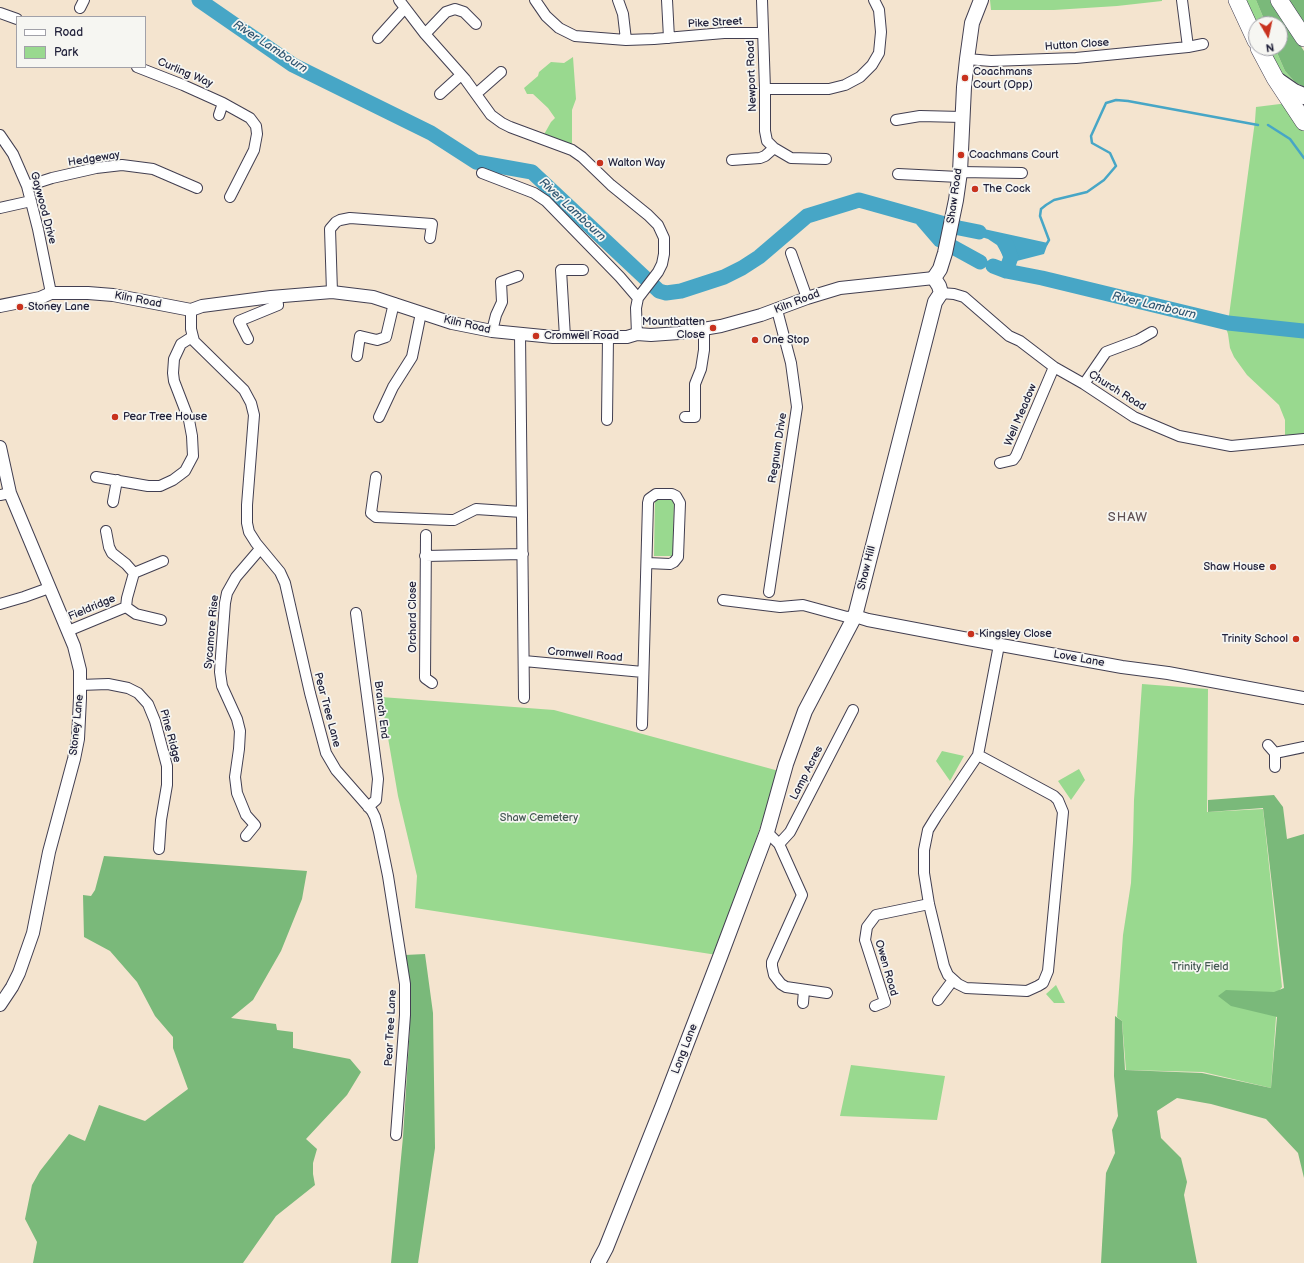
<!DOCTYPE html>
<html>
<head>
<meta charset="utf-8">
<style>
	body { margin:0 }
	#map { position:relative; width:1304px; height:1263px; overflow:hidden; background:#f4e4cf; font-family:"Balsamiq Sans",sans-serif }
	canvas { display:block }
	.legend { position:absolute; left:16px; top:16px; width:130px; height:52px; box-sizing:border-box; background:#f6f6f2; border:1px solid #a1a1a9; margin:0; padding:5px 7px; list-style:none; font-size:12px; color:#22223b }
	.legend li { display:flex; align-items:center; gap:8px; height:20px }
	.legend b { width:20px; border:1px solid #a1a1a9 }
	.north { position:absolute; left:1248px; top:16px; width:40px; height:40px; box-sizing:border-box; background:#f6f6f2; border:1px solid #a1a1a9; border-radius:50%; rotate:171deg; font-size:11px; font-weight:700; line-height:16px; text-align:center; color:#22223b }
	.north::after { content:''; display:block; margin:auto; width:14px; height:18px; background:#c8321e; clip-path:polygon(50% 0,100% 100%,50% 72%,0 100%) }
</style>
</head>
<body>
<div id="map">
<canvas width="1304" height="1263"></canvas>
<ul class="legend">
<li><b style="height:5px;background:#fff"></b>Road</li>
<li><b style="height:11px;background:#99d98f"></b>Park</li>
</ul>
<div class="north">N</div>
</div>
<script>
const c = document.querySelector('canvas').getContext('2d');
c.lineJoin = 'round';
function fillPath(path, color) {
  c.fillStyle = color;
  c.fill(path, 'evenodd');
}
function toPath(rows) {
  const path = new Path2D();
  for (const r of rows) {
    path.moveTo(r[0], r[1]);
    for (let i = 2; i < r.length; i += 2) path.lineTo(r[i], r[i + 1]);
  }
  return path;
}
function strokePath(path, color, width, dash) {
  c.strokeStyle = color;
  c.lineWidth = width;
  c.lineCap = dash ? 'butt' : 'round';
  c.setLineDash(dash || []);
  c.stroke(path);
}
function drawText(font, color, halo, rows, align = 'center') {
  c.font = font + ' "Balsamiq Sans",sans-serif';
  c.lineWidth = 3.5;
  c.setLineDash([]);
  c.textBaseline = 'middle';
  c.strokeStyle = halo;
  c.fillStyle = color;
  for (const [text, x, y, turn = 0] of rows) {
    c.save();
    c.translate(x, y);
    c.rotate((+turn || 0) * Math.PI / 180);
    c.textAlign = isNaN(turn) ? turn : align;
    if (halo) c.strokeText(text, 0, 0);
    c.fillText(text, 0, 0);
    c.restore();
  }
}
const green = toPath([
	[990,0,1162,0,1162,1,1117,6,1054,10,991,10],
	[1245,0,1256,0,1266,24,1256,24],
	[1267,48,1275,48,1285,71,1295,82,1304,87,1304,90,1286,79],
	[573,57,576,99,572,110,572,150,542,138,551,122,555,118,548,108,533,94,527,94,524,88,538,76,539,72,551,62,564,63],
	[1288,103,1304,127,1304,436,1285,437,1285,420,1279,405,1247,375,1234,357,1230,348,1228,334,1226,328,1226,324,1228,323,1255,121,1256,107],
	[655,499,674,500,673,556,654,556],
	[1142,684,1208,689,1207,812,1263,809,1282,987,1273,998,1276,1017,1271,1088,1203,1072,1126,1070,1122,1021,1117,1017,1123,935,1131,883,1133,841,1134,800],
	[381,697,554,710,779,771,717,955,415,908,417,876,398,796],
	[942,751,964,756,950,781,936,761],
	[1079,769,1085,780,1071,800,1058,781],
	[1056,985,1065,1003,1054,1003,1046,994],
	[851,1065,945,1076,937,1120,840,1116]
]);
const forest = toPath([
	[1256,0,1270,0,1304,51,1304,87,1295,82,1285,71,1275,48,1280,48,1280,24,1266,24],
	[1286,0,1304,0,1304,25],
	[1274,795,1283,807,1287,839,1304,834,1304,1178,1298,1153,1266,1119,1211,1104,1177,1098,1157,1111,1161,1138,1181,1158,1187,1182,1184,1195,1197,1263,1101,1263,1106,1173,1115,1153,1112,1130,1118,1116,1114,1076,1115,1016,1122,1021,1125,1070,1202,1073,1271,1088,1277,1017,1231,1006,1218,996,1226,990,1274,992,1284,988,1263,808,1208,812,1208,800],
	[104,856,307,871,302,899,281,951,253,1000,231,1018,276,1024,277,1030,293,1032,293,1048,350,1059,361,1072,347,1095,306,1139,317,1149,313,1163,313,1174,315,1185,276,1216,243,1263,33,1263,37,1242,25,1219,32,1185,40,1171,69,1134,85,1141,99,1105,145,1121,188,1089,173,1048,173,1037,155,1016,137,982,110,951,84,937,83,895,91,896,95,890],
	[425,954,433,1013,435,1148,418,1263,391,1263,403,1137,410,1026,405,955]
]);
const water = toPath([
	[961,224,1048,243,1044,254,1009,263,1006,261,997,245,988,239,959,230]
]);
const stream = toPath([
	[1268,125,1290,139,1304,158],
	[1046,245,1049,240,1040,216,1041,209,1046,205,1054,200,1087,192,1104,180,1116,166,1110,153,1092,143,1091,136,1106,103,1116,100,1128,101,1258,125]
]);
const river = toPath([
	[199,0,293,65,431,133,476,162,532,172,659,291,666,293,681,291,724,277,742,268,759,257,807,216,859,200,959,228,979,232],
	[921,218,940,240,980,262],
	[1006,244,1011,257,1006,271,1042,278,1228,323,1304,331],
	[993,266,1006,271]
]);
const minor = toPath([
	[399,0,425,34,465,79,491,115,502,123,510,127,572,150,582,157,611,185,648,215,658,225,664,238,664,254,662,264,658,272,638,298,636,308,637,334],
	[535,0,546,16,559,28,575,36,626,40,654,39,724,33,762,33],
	[618,0,623,14,626,40],
	[667,0,669,38],
	[762,0,765,89,765,131,767,141,774,148,791,158,826,159],
	[1182,0,1188,47],
	[80,8,84,0],
	[0,13,17,19],
	[425,34,446,12,455,9,464,12,476,24],
	[378,38,405,8],
	[967,59,991,61,1076,58,1188,47,1203,44],
	[137,67,183,85,223,103,250,118,256,126,257,134,254,150,230,197],
	[765,89,829,89,845,85,860,77,872,65,879,53,881,32,879,10,874,0],
	[440,94,461,75],
	[476,94,501,72],
	[219,115,223,103],
	[896,120,920,116,962,117],
	[0,135,13,154,27,186,38,229,51,293],
	[732,160,760,158,765,156,774,148],
	[960,172,1022,173],
	[482,173,534,193,546,201,620,277,638,298],
	[898,174,959,177],
	[27,186,52,178,96,168,122,165,153,169,197,188],
	[0,208,31,201],
	[791,253,807,298],
	[332,292,330,229,336,222,340,220,350,218,432,224,430,238],
	[941,293,954,294,964,297,1009,336,1020,341,1054,367,1084,384,1134,417,1179,436,1231,446,1304,439],
	[191,310,191,329,194,341,244,390,251,403,254,415,247,505,247,523,249,532,256,543,280,572,285,583,310,693,326,753,336,770,372,811,375,817,379,832,388,876,405,984,405,1015,396,1135],
	[492,331,496,315,502,302,501,282,518,276],
	[520,334,524,698],
	[565,337,561,270,583,270],
	[248,339,239,321,278,305,277,297],
	[357,356,360,336,377,340,386,337,394,303],
	[1084,384,1106,352,1138,340,1152,332],
	[379,417,393,387,412,357,421,313],
	[685,417,695,417,695,384,701,369,704,350,704,330],
	[607,420,608,337],
	[1000,463,1013,460,1016,456,1054,367],
	[96,477,148,486,160,486,173,480,185,471,193,456,192,436,189,420,174,381,173,373,174,359,181,344,192,337],
	[376,477,371,513,376,517,450,520,454,520,476,509,522,512],
	[0,495,10,493],
	[113,502,117,480],
	[106,531,109,547,112,553,126,564,134,573],
	[426,535,425,678,432,683],
	[425,556,523,554],
	[769,592,797,407,791,363,777,310],
	[723,600,780,607,803,605,847,617,855,616],
	[0,604,24,597,49,588],
	[126,607,127,598,134,573,163,561],
	[356,613,378,779,376,800,368,807],
	[68,631,126,607,136,614,161,620],
	[524,661,643,672],
	[80,685,108,684,128,688,138,693,148,704,155,721,167,766,167,785,161,820,159,849],
	[642,725,648,503,649,499,656,494,672,494,676,496,680,503,678,557,674,562,670,564,647,563],
	[1268,745,1275,753,1275,767],
	[1275,753,1304,747],
	[978,755,1054,796,1058,800,1063,812,1048,971,1043,983,1038,986,1027,991,966,988,958,984,948,975,944,966,929,904,924,873,924,850,928,830,936,817,978,755,999,645],
	[767,832,779,844,802,895,772,962,772,966,774,975,781,984,786,987,827,993],
	[246,836,255,825,246,815,237,793,235,777,239,749,240,731,237,719,222,686,220,672,221,656,225,603,227,593,236,577,260,549],
	[779,844,790,832,853,710],
	[938,1000,953,980],
	[803,1003,804,990],
	[875,1006,885,1002,865,940,867,927,876,915,929,904]
]);
const tertiary = toPath([
	[0,306,40,298,51,293,88,293,113,295,191,310,202,306,271,297,332,292,373,297,452,323,492,331,553,337,627,337,637,334,651,335,679,333,721,326,761,315,807,298,840,288,934,278],
	[0,447,10,493,74,646,80,670,80,698,78,739,74,759,49,852,33,933,19,973,12,987,0,1005],
	[855,616,868,620,968,639,1122,667,1168,673,1304,698]
]);
const secondary = toPath([
	[598,1263,606,1248,663,1105,720,957,767,832,786,764,805,711,855,616,935,302,941,293,939,286,934,278,940,269,945,253,956,200,960,172,964,87,967,59,972,23,981,0]
]);
const primary = toPath([
	[1278,81,1294,92,1304,96]
]);
const trunk = toPath([
	[1237,0,1256,41],
	[1279,0,1304,38],
	[1259,48,1275,78,1304,122]
]);
const markers = [
	[965,78,4,"#c8321e"],
	[961,155,4,"#c8321e"],
	[600,163,4,"#c8321e"],
	[975,189,4,"#c8321e"],
	[20,307,4,"#c8321e"],
	[713,328,4,"#c8321e"],
	[536,336,4,"#c8321e"],
	[755,340,4,"#c8321e"],
	[115,417,4,"#c8321e"],
	[1273,567,4,"#c8321e"],
	[971,634,4,"#c8321e"],
	[1296,639,4,"#c8321e"]
];
const streetNames = [
	["Pike Street",715,23,-3],
	["Hutton Close",1077,45,-4],
	["Curling Way",185,73,23],
	["Newport Road",752,76,-92],
	["Hedgeway",94,159,-9],
	["Shaw Road",955,196,-82],
	["Gaywood Drive",43,208,75],
	["Kiln Road",138,300,11],
	["Kiln Road",797,302,-21],
	["Kiln Road",467,325,13],
	["Church Road",1117,391,32],
	["Well Meadow",1021,415,-67],
	["Regnum Drive",778,448,-81],
	["Shaw Hill",867,568,-76],
	["Fieldridge",92,608,-23],
	["Orchard Close",413,617,-90],
	["Sycamore Rise",212,632,-85],
	["Cromwell Road",585,655,5],
	["Love Lane",1079,659,10],
	["Pear Tree Lane",327,710,75],
	["Branch End",381,710,83],
	["Stoney Lane",77,725,-84],
	["Pine Ridge",170,736,75],
	["Lamp Acres",807,773,-63],
	["Owen Road",886,968,74],
	["Pear Tree Lane",391,1028,-87],
	["Long Lane",685,1049,-69]
];
const poiNames = [
	["Coachmans",973,72],
	["Court (Opp)",973,85],
	["Coachmans Court",969,155],
	["Walton Way",608,163],
	["The Cock",983,189],
	["Stoney Lane",28,307],
	["Mountbatten",705,322,"right"],
	["Close",705,335,"right"],
	["Cromwell Road",544,336],
	["One Stop",763,340],
	["Pear Tree House",123,417],
	["Shaw House",1265,567,"right"],
	["Kingsley Close",979,634],
	["Trinity School",1288,639,"right"]
];
const parkNames = [
	["Shaw Cemetery",539,818],
	["Trinity Field",1200,967]
];
const waterNames = [
	["River Lambourn",270,47,33],
	["River Lambourn",572,210,43],
	["River Lambourn",1154,306,13]
];
const quarterNames = [
	["SHAW",1128,518]
];
fillPath(green, '#99d98f');
fillPath(forest, '#7ab97a');
fillPath(water, '#47a6c6');
strokePath(stream, '#47a6c6', 2.5);
strokePath(river, '#47a6c6', 15);
strokePath(minor, '#423f51', 12);
strokePath(tertiary, '#423f51', 14);
strokePath(secondary, '#423f51', 16);
strokePath(primary, '#423f51', 18);
strokePath(trunk, '#423f51', 18);
strokePath(minor, '#fff', 10);
strokePath(tertiary, '#fff', 12);
strokePath(secondary, '#fff', 14);
strokePath(primary, '#fff', 16);
strokePath(trunk, '#fff', 17);
for (const [x, y, r, color] of markers) {
  const dot = new Path2D();
  dot.arc(x, y, r, 0, 2 * Math.PI);
  c.fillStyle = color;
  c.fill(dot);
  strokePath(dot, '#f6f6f2', 1.5);
}
drawText('11px', '#22223b', '#f6f6f2', streetNames);
drawText('11px', '#22223b', '#f6f6f2', poiNames, 'left');
drawText('11px', '#465954', '#f6f6f2', parkNames);
drawText('italic 12px', '#315773', '#f6f6f2', waterNames);
c.letterSpacing = '1px';
drawText('13px', '#605154', '#f6f6f2', quarterNames);
c.letterSpacing = '0px';
</script>
</body>
</html>
